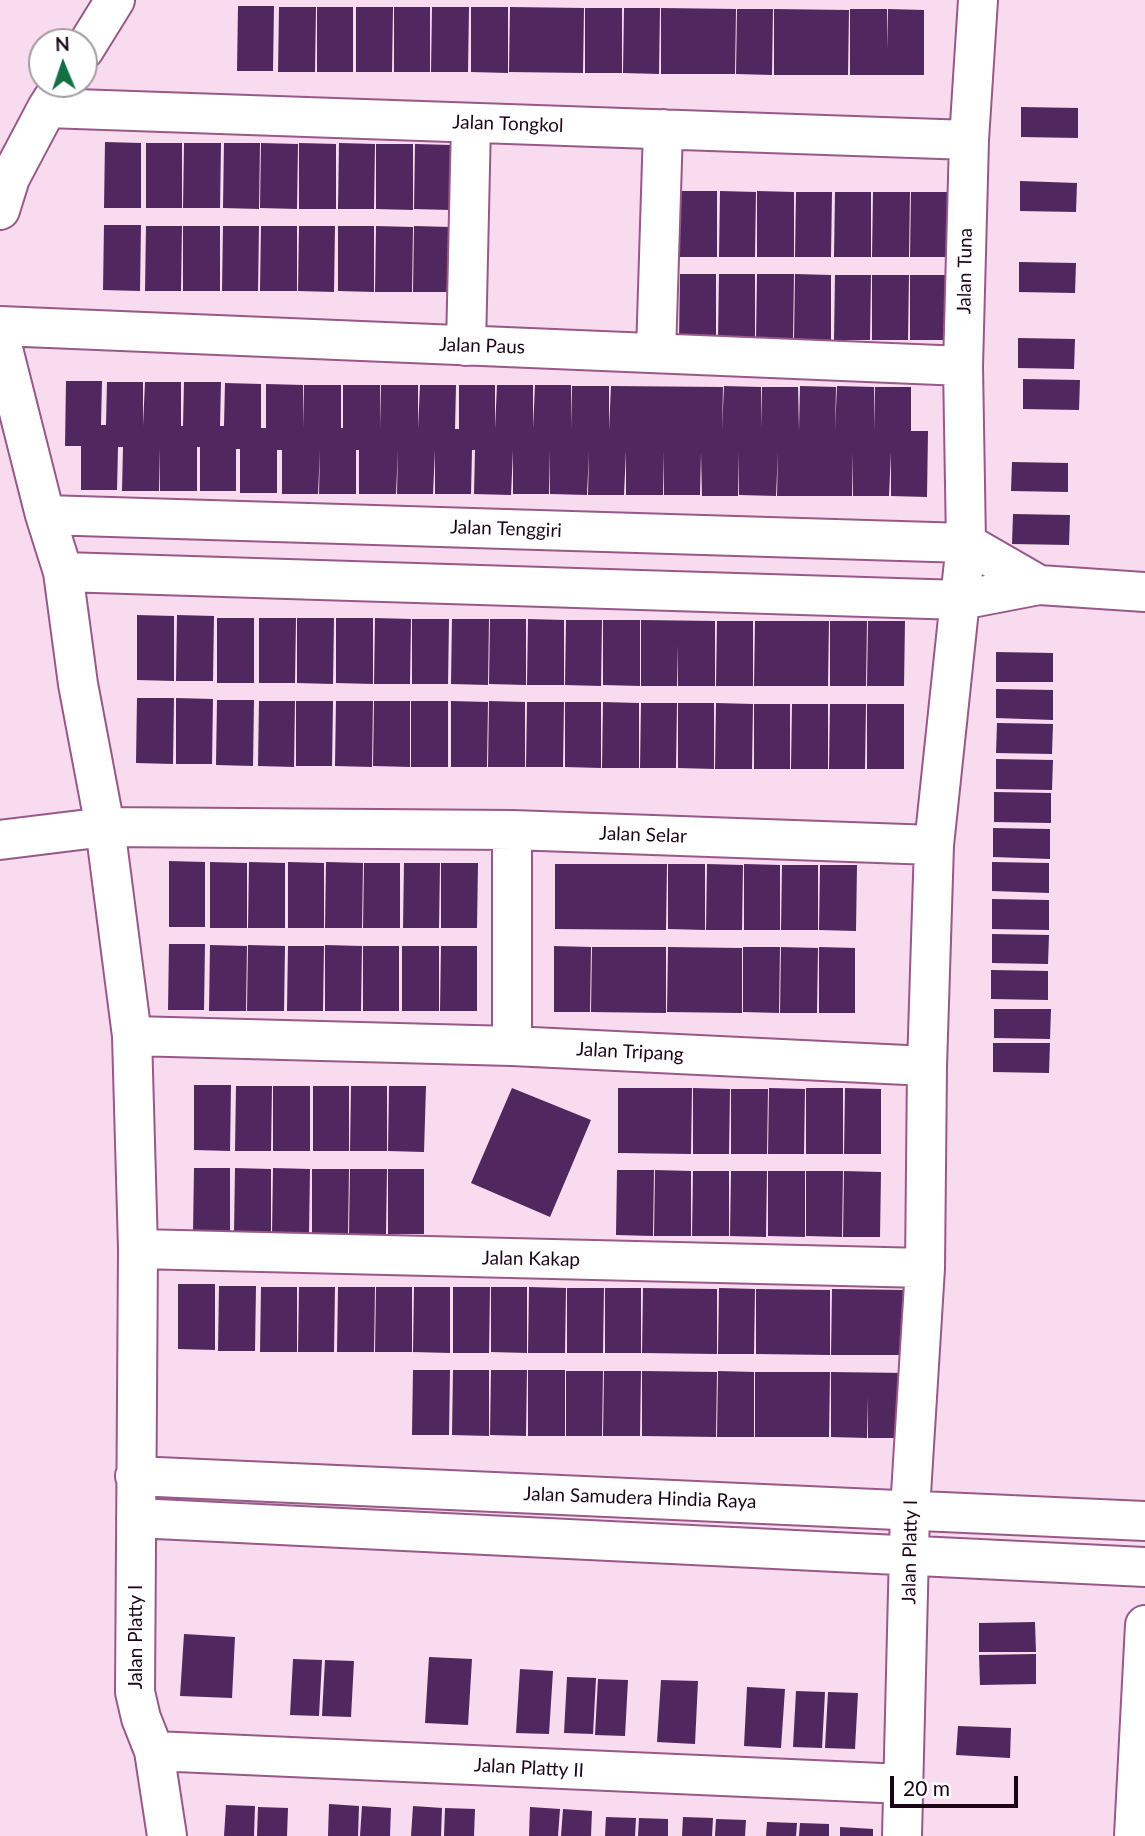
<!DOCTYPE html>
<html>
<head>
<meta charset="utf-8">
<style>
	body { margin:0 }
	#map { position:relative; width:1145px; height:1836px; overflow:hidden; background:#f8dbef; font-family:Lato,sans-serif }
	canvas { display:block }
	.north { position:absolute; left:28px; top:28px; width:70px; height:70px; box-sizing:border-box; background:#fff; border:2px solid #a49ba2; border-radius:50%; rotate:358deg; font-size:19px; font-weight:700; line-height:28px; text-align:center; color:#1c0516 }
	.north::after { content:''; display:block; margin:auto; width:24px; height:32px; background:#127045; clip-path:polygon(50% 0,100% 100%,50% 72%,0 100%) }
	.scale { position:absolute; left:890px; top:1776px; width:128px; height:32px; box-sizing:border-box; border:4px solid #1c0516; border-top:0; padding-left:9px; font-size:21px; line-height:24px; white-space:nowrap; color:#1c0516; -webkit-text-stroke:5px #fff; paint-order:stroke }
</style>
</head>
<body>
<div id="map">
<canvas width="1145" height="1836"></canvas>
<div class="north">N</div>
<div class="scale">20 m</div>
</div>
<script>
const c = document.querySelector('canvas').getContext('2d');
c.lineJoin = 'round';
function fillPath(path, color) {
  c.fillStyle = color;
  c.fill(path, 'evenodd');
}
function toPath(rows) {
  const path = new Path2D();
  for (const r of rows) {
    path.moveTo(r[0], r[1]);
    for (let i = 2; i < r.length; i += 2) path.lineTo(r[i], r[i + 1]);
  }
  return path;
}
function strokePath(path, color, width, dash) {
  c.strokeStyle = color;
  c.lineWidth = width;
  c.lineCap = dash ? 'butt' : 'round';
  c.setLineDash(dash || []);
  c.stroke(path);
}
function drawText(font, color, halo, rows, align = 'center') {
  c.font = font + ' Lato,sans-serif';
  c.lineWidth = 7;
  c.setLineDash([]);
  c.textBaseline = 'middle';
  c.strokeStyle = halo;
  c.fillStyle = color;
  for (const [text, x, y, turn = 0] of rows) {
    c.save();
    c.translate(x, y);
    c.rotate((+turn || 0) * Math.PI / 180);
    c.textAlign = isNaN(turn) ? turn : align;
    if (halo) c.strokeText(text, 0, 0);
    c.fillText(text, 0, 0);
    c.restore();
  }
}
const building = toPath([
	[238,6,274,6,273,71,237,71],
	[279,7,316,7,315,72,278,72],
	[317,7,353,7,353,72,317,72],
	[356,7,393,7,392,72,356,72],
	[394,7,430,7,430,72,394,72],
	[432,7,469,7,468,72,431,72],
	[471,7,508,7,508,73,471,72],
	[510,7,584,8,583,73,509,72],
	[585,8,622,8,622,73,585,73],
	[624,8,660,8,659,74,623,73],
	[661,8,736,9,735,74,661,74],
	[737,9,773,9,772,75,736,74],
	[774,9,849,10,848,75,774,75],
	[850,9,887,9,888,50,888,9,924,10,924,75,850,75],
	[1021,107,1078,108,1078,138,1021,137],
	[105,142,141,143,141,208,104,208],
	[146,143,182,143,182,208,146,208],
	[184,143,221,143,220,208,183,208],
	[224,143,260,143,259,209,223,208],
	[261,143,298,144,297,209,260,208],
	[299,143,336,144,336,209,299,209],
	[339,143,375,144,374,209,338,209],
	[376,144,413,144,413,210,376,209],
	[415,144,451,145,450,210,414,209],
	[1020,181,1077,183,1076,212,1020,211],
	[680,191,717,191,717,257,680,257],
	[720,191,756,192,755,257,719,257],
	[757,191,794,192,794,257,757,257],
	[796,192,832,192,831,257,795,257],
	[835,192,871,192,871,257,834,257],
	[873,192,910,192,909,257,872,257],
	[911,192,947,192,947,257,910,257],
	[104,225,141,225,140,291,103,290],
	[146,226,182,226,181,291,145,291],
	[183,226,220,226,220,291,183,291],
	[223,226,259,226,258,291,222,291],
	[261,226,297,226,297,291,260,291],
	[299,226,335,226,334,292,298,291],
	[338,226,374,226,374,292,338,291],
	[376,226,413,227,412,292,375,292],
	[414,226,451,227,450,292,413,292],
	[1019,262,1076,263,1075,293,1019,292],
	[680,274,716,274,716,340,679,339],
	[719,274,755,274,755,340,718,340],
	[757,274,794,274,793,340,756,340],
	[795,274,831,275,831,340,794,340],
	[835,275,871,275,870,340,834,340],
	[872,275,909,275,908,340,872,340],
	[910,275,946,275,946,340,910,340],
	[1018,338,1075,339,1074,369,1018,368],
	[1023,379,1080,380,1079,410,1023,409],
	[66,381,102,381,101,425,106,425,107,382,143,382,143,426,145,382,181,382,181,426,183,426,184,382,221,382,220,426,224,426,225,383,261,384,261,428,266,428,266,384,303,385,304,428,304,385,341,385,341,428,343,428,343,385,380,385,380,429,381,385,418,385,418,429,420,385,456,385,455,429,459,429,459,385,495,385,495,429,497,385,533,385,533,429,535,385,571,385,571,429,572,386,609,386,609,430,611,386,723,387,722,430,724,386,761,387,761,428,762,387,798,387,799,431,800,386,836,387,835,430,837,386,874,387,874,431,875,387,911,387,911,431,928,431,927,497,891,496,891,452,889,496,853,496,853,452,852,496,777,496,778,452,776,496,739,495,739,452,738,496,702,496,701,453,700,495,664,495,664,451,663,495,626,495,626,451,624,495,588,495,589,451,587,495,550,494,549,450,549,494,513,494,513,450,511,495,474,494,475,450,472,450,471,494,435,494,435,450,433,494,397,494,398,450,396,494,359,494,359,450,356,450,356,494,319,494,320,450,318,494,282,494,282,450,277,450,277,493,240,493,240,449,236,449,236,491,200,491,200,447,197,447,197,491,160,491,160,447,159,491,122,491,123,447,118,447,117,490,81,490,81,446,65,446],
	[1012,462,1068,463,1068,492,1011,491],
	[1013,514,1070,515,1069,545,1012,544],
	[137,615,174,616,174,681,137,680],
	[177,615,214,616,213,681,176,681],
	[217,618,254,618,254,683,217,683],
	[259,618,296,618,295,683,259,683],
	[297,618,334,618,333,684,297,683],
	[336,618,373,618,373,684,336,683],
	[375,618,411,619,410,684,374,684],
	[412,619,449,619,448,684,412,684],
	[452,619,489,619,488,685,451,684],
	[490,619,526,619,526,685,489,684],
	[528,619,564,620,564,685,527,685],
	[566,620,602,620,601,686,565,685],
	[603,620,640,620,640,686,603,685],
	[641,620,715,621,715,686,678,686,678,645,677,686,641,686],
	[717,621,753,621,753,686,716,686],
	[755,621,829,621,828,686,754,686],
	[830,621,867,621,866,686,830,686],
	[868,621,905,621,904,686,867,686],
	[996,652,1053,653,1053,682,996,682],
	[996,689,1053,690,1053,720,996,718],
	[137,698,174,698,173,764,136,763],
	[176,698,213,699,212,764,176,764],
	[217,700,254,700,253,766,216,765],
	[259,701,295,701,294,767,258,766],
	[296,701,333,701,332,766,296,766],
	[336,701,373,701,372,767,335,766],
	[374,701,410,701,410,767,373,766],
	[411,701,448,701,448,767,411,767],
	[451,701,488,702,487,767,451,767],
	[489,701,525,702,525,767,488,767],
	[527,702,564,702,563,767,526,767],
	[565,702,601,702,601,768,565,767],
	[603,702,639,703,639,768,602,768],
	[641,703,677,703,676,768,640,768],
	[678,703,714,703,714,769,678,768],
	[716,703,753,704,752,769,715,769],
	[754,704,790,704,790,769,754,769],
	[792,704,828,704,828,769,791,769],
	[830,704,866,704,865,769,829,769],
	[867,704,904,704,904,769,867,769],
	[997,723,1053,724,1052,754,996,753],
	[996,759,1053,760,1052,790,996,789],
	[994,792,1051,793,1051,823,994,822],
	[993,828,1050,829,1050,859,993,857],
	[169,861,205,862,205,927,169,927],
	[210,862,247,863,247,928,210,928],
	[249,862,285,863,285,928,248,928],
	[288,862,324,863,324,928,288,928],
	[326,862,363,863,362,928,325,928],
	[992,862,1049,863,1049,893,992,891],
	[364,863,400,863,400,928,363,928],
	[404,863,440,863,439,928,403,928],
	[441,863,478,863,477,928,441,928],
	[555,864,667,864,666,930,555,929],
	[668,864,705,864,705,930,668,929],
	[707,864,743,865,742,930,706,930],
	[744,864,780,865,780,930,744,930],
	[782,865,818,865,818,930,781,930],
	[820,865,857,865,856,931,819,930],
	[992,899,1049,900,1049,930,992,929],
	[992,934,1049,935,1048,964,992,963],
	[169,944,205,944,204,1010,168,1010],
	[210,945,247,946,246,1011,209,1011],
	[248,945,285,946,284,1011,247,1011],
	[325,945,362,946,361,1011,325,1011],
	[288,946,324,946,323,1011,287,1011],
	[363,946,399,946,399,1011,363,1011],
	[402,946,439,946,439,1011,402,1011],
	[441,946,477,946,477,1011,440,1011],
	[554,946,591,947,590,1012,554,1012],
	[592,947,666,947,666,1013,591,1012],
	[668,947,742,948,742,1013,667,1012],
	[743,947,780,947,779,1013,743,1012],
	[781,947,818,948,817,1013,780,1013],
	[819,947,855,948,855,1013,819,1013],
	[991,970,1048,971,1048,1000,991,999],
	[994,1009,1051,1009,1050,1039,994,1038],
	[993,1043,1050,1043,1049,1073,993,1072],
	[194,1085,231,1085,230,1151,194,1150],
	[236,1086,272,1086,271,1151,235,1151],
	[273,1086,310,1086,310,1151,273,1151],
	[313,1086,349,1086,349,1151,313,1151],
	[351,1086,387,1086,387,1151,350,1151],
	[389,1086,426,1086,424,1152,388,1151],
	[512,1088,591,1120,550,1217,471,1183],
	[618,1088,692,1088,691,1154,618,1153],
	[693,1088,730,1089,729,1154,693,1154],
	[769,1088,805,1089,804,1154,768,1154],
	[806,1088,843,1088,843,1154,806,1154],
	[845,1088,881,1089,881,1154,844,1154],
	[731,1089,768,1089,767,1154,731,1154],
	[194,1168,230,1168,230,1233,193,1233],
	[235,1168,271,1169,271,1234,234,1234],
	[273,1168,310,1169,309,1234,272,1234],
	[312,1169,349,1169,348,1234,312,1234],
	[350,1169,387,1169,386,1234,349,1234],
	[388,1169,424,1169,424,1234,388,1234],
	[617,1170,654,1170,653,1236,616,1235],
	[655,1170,691,1171,691,1236,654,1236],
	[693,1171,729,1171,729,1236,692,1236],
	[731,1171,767,1171,766,1237,730,1236],
	[768,1171,805,1171,805,1237,768,1236],
	[806,1171,843,1171,842,1237,806,1236],
	[844,1171,881,1172,880,1237,843,1237],
	[178,1284,215,1284,215,1350,178,1349],
	[219,1286,256,1286,255,1351,218,1351],
	[261,1287,297,1287,297,1352,260,1352],
	[299,1287,335,1287,334,1352,298,1352],
	[338,1287,375,1287,374,1352,337,1352],
	[376,1287,412,1287,412,1352,375,1352],
	[414,1287,450,1287,450,1353,413,1352],
	[453,1287,490,1287,489,1353,453,1353],
	[491,1287,527,1287,527,1353,491,1352],
	[529,1287,566,1288,565,1353,528,1353],
	[567,1288,604,1288,603,1353,567,1353],
	[605,1288,641,1288,641,1353,605,1353],
	[643,1288,717,1289,717,1354,642,1353],
	[719,1288,755,1289,754,1354,718,1354],
	[756,1289,830,1290,830,1355,756,1354],
	[832,1289,906,1290,906,1355,831,1355],
	[413,1370,450,1370,449,1435,412,1435],
	[453,1370,489,1370,489,1436,452,1435],
	[491,1370,527,1370,526,1436,490,1435],
	[528,1370,565,1370,565,1436,528,1436],
	[566,1371,603,1371,602,1436,566,1436],
	[604,1371,641,1371,640,1436,603,1436],
	[642,1371,717,1372,716,1437,642,1436],
	[718,1371,754,1372,754,1437,717,1437],
	[755,1372,830,1372,829,1437,755,1437],
	[831,1372,906,1373,905,1438,868,1438,868,1397,867,1438,831,1437],
	[1035,1622,1036,1652,979,1652,979,1623],
	[184,1634,235,1637,232,1698,180,1696],
	[1036,1654,1036,1684,980,1685,979,1655],
	[429,1657,472,1659,468,1725,425,1723],
	[293,1659,322,1660,319,1716,290,1715],
	[325,1660,354,1661,351,1717,322,1716],
	[520,1669,553,1671,549,1734,516,1733],
	[567,1677,596,1678,593,1734,564,1733],
	[598,1679,628,1680,625,1736,595,1735],
	[661,1680,698,1681,695,1744,657,1742],
	[747,1687,785,1689,781,1748,744,1746],
	[796,1691,825,1692,822,1748,793,1747],
	[828,1692,858,1693,855,1749,825,1748],
	[958,1726,1011,1728,1010,1758,956,1755],
	[329,1804,359,1806,358,1836,328,1836],
	[226,1805,255,1806,254,1836,224,1836],
	[362,1806,391,1808,390,1836,360,1836],
	[413,1806,442,1808,441,1836,411,1836],
	[258,1807,288,1808,287,1836,257,1836],
	[530,1807,560,1809,558,1836,529,1836],
	[445,1808,475,1809,474,1836,444,1836],
	[563,1809,592,1811,591,1836,561,1836],
	[606,1817,636,1818,635,1836,605,1836],
	[683,1817,713,1818,712,1836,682,1836],
	[639,1818,668,1819,668,1836,638,1836],
	[716,1819,746,1820,745,1836,715,1836],
	[767,1822,797,1823,796,1836,766,1836],
	[800,1823,829,1824,829,1836,799,1836],
	[840,1827,873,1829,873,1836,840,1836]
]);
const minor = toPath([
	[84,50,115,0],
	[47,108,969,140],
	[0,210,10,178,47,108,61,86],
	[0,326,963,366],
	[0,337,45,515,63,572,78,684,105,827,132,1036,138,1249,135,1692,141,1718,154,1751,167,1836],
	[466,346,471,123],
	[656,353,663,129],
	[45,515,966,543,1039,585],
	[63,572,961,600,1039,585,1145,592],
	[512,830,512,1046],
	[0,840,105,827,512,830,934,845,966,543,963,366,969,140,978,0],
	[132,1036,512,1046,927,1066,925,1268,910,1510,902,1836],
	[927,1066,934,845],
	[138,1249,925,1268],
	[135,1476,1145,1521],
	[136,1518,1145,1567],
	[154,1751,904,1784],
	[1134,1836,1145,1625]
]);
const streetNames = [
	["Jalan Tongkol",508,124,2],
	["Jalan Tuna",965,271,-89],
	["Jalan Paus",482,346,2],
	["Jalan Tenggiri",506,529,2],
	["Jalan Selar",643,835,2],
	["Jalan Tripang",630,1052,3],
	["Jalan Kakap",531,1259,1],
	["Jalan Samudera Hindia Raya",640,1498,2],
	["Jalan Platty I",910,1552,-89],
	["Jalan Platty I",136,1637,-90],
	["Jalan Platty II",529,1768,3]
];
fillPath(building, '#50275e');
strokePath(minor, '#975987', 42);
strokePath(minor, '#fff', 38);
drawText('19px', '#1c0516', '#fff', streetNames);
</script>
</body>
</html>
